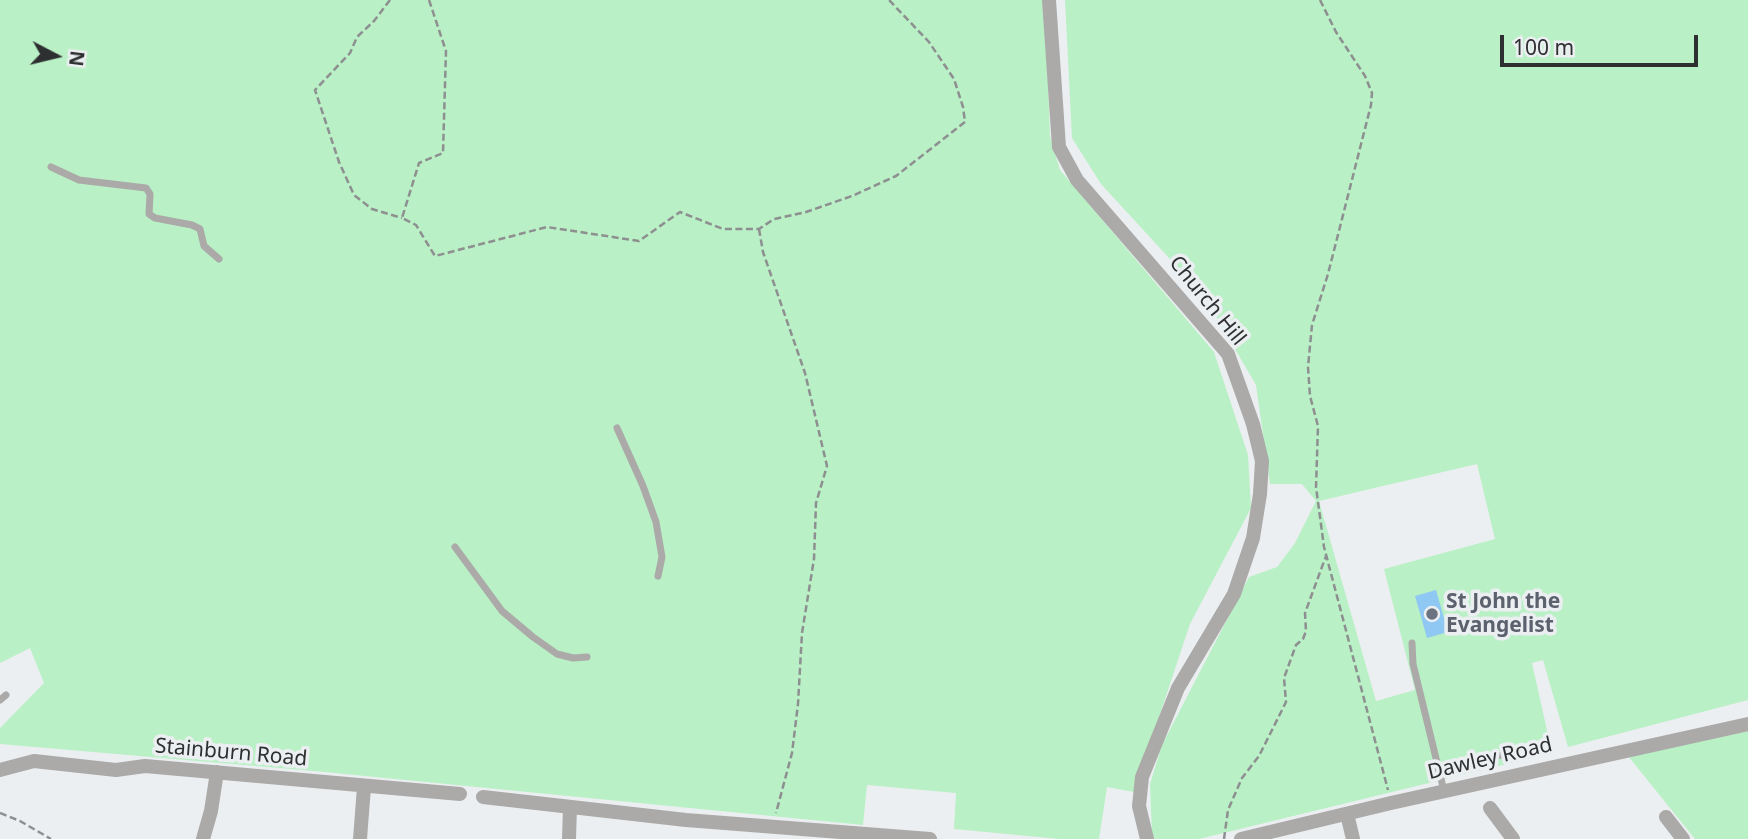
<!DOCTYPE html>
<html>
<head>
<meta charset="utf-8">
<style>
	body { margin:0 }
	#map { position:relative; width:1748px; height:839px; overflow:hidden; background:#eceff1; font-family:"Noto Sans",sans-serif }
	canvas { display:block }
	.north { position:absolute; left:21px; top:21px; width:70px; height:70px; -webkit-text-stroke:5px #eceff1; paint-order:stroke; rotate:97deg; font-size:19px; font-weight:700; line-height:28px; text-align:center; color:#2e2f30 }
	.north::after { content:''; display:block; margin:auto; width:24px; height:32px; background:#2e2f30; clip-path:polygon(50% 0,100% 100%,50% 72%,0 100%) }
	.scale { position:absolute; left:1500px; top:35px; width:198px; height:32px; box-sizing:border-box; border:4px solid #2e2f30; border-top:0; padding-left:9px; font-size:21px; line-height:24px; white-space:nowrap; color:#2e2f30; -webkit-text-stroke:5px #eceff1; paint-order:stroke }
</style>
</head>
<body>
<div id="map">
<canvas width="1748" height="839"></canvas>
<div class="north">N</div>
<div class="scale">100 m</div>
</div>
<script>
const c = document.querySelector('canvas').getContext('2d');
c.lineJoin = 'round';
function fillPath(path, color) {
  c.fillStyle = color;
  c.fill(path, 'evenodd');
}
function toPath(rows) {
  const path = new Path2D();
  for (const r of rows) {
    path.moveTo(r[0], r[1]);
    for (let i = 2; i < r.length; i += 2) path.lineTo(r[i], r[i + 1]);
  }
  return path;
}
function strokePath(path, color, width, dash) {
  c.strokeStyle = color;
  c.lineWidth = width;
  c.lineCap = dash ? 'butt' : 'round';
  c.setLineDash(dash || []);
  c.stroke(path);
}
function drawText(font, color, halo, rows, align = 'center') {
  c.font = font + ' "Noto Sans",sans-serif';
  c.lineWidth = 7;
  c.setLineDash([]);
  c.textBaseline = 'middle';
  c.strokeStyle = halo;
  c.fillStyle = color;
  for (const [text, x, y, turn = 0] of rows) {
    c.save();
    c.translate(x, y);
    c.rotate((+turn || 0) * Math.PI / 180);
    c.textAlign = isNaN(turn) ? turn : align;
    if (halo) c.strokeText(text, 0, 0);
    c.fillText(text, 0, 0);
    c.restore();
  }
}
const green = toPath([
	[0,0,1045,0,1050,136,1060,170,1214,352,1248,455,1251,508,1190,624,1134,792,1107,787,1099,839,1060,839,954,829,956,793,867,785,863,825,314,771,0,744,0,728,44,683,30,648,0,663],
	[1065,0,1748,0,1748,700,1568,747,1543,660,1532,663,1552,753,1199,839,1155,839,1152,835,1150,784,1162,745,1249,577,1277,567,1295,543,1316,501,1302,484,1270,484,1256,385,1204,296,1101,184,1072,138],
	[1477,464,1495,539,1384,569,1415,690,1376,701,1319,501],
	[1748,731,1748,839,1695,839,1628,756]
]);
const building = toPath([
	[1436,590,1448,632,1427,638,1415,596]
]);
const path = toPath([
	[390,0,374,21,357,37,350,53,315,90,339,162,354,195,372,209,402,218],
	[429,0,446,51,443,153,419,163,402,218,416,225,435,256,547,227,639,241,680,212,723,229,759,229,774,219,806,212,852,196,896,176,965,122,963,107,954,79,929,42,889,0],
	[1320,0,1336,32,1365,76,1372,93,1371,105,1328,274,1312,325,1308,367,1310,396,1318,426,1316,487,1324,547,1388,790],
	[759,229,763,252,805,373,827,466,816,503,814,559,802,633,798,704,792,753,776,813],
	[0,813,20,821,51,839],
	[1224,839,1228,810,1242,778,1259,756,1286,702,1284,678,1296,645,1303,639,1306,631,1305,613,1326,556]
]);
const lane = toPath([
	[51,167,79,180,146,188,150,194,149,214,155,218,192,225,200,229,204,246,219,259],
	[617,428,643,486,656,522,662,557,658,576],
	[455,547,502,611,533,637,557,654,573,658,587,657],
	[1412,643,1413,664,1444,791],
	[0,700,6,695],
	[1438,770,1543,745]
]);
const street = toPath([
	[1049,0,1059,147,1077,180,1228,354,1253,424,1262,461,1260,494,1253,538,1234,594,1178,688,1142,777,1139,806,1147,839],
	[0,770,34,761,116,770,145,766,460,794],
	[483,797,686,820,930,839],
	[1490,808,1513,839],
	[1347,814,1353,839],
	[1666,817,1683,839],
	[203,839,211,811,217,772],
	[360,839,364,787],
	[569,839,570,807],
	[1241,839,1391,803,1748,724]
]);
const markers = [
	[1432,614,7,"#6b7280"]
];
const streetNames = [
	["Church Hill",1207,301,51],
	["Stainburn Road",231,753,5],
	["Dawley Road",1490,759,-13]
];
const worshipNames = [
	["St John the",1446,602],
	["Evangelist",1446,626]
];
fillPath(green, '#b9f0c5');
fillPath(building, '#8fc8f3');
strokePath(path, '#8d8f90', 2.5, [7, 3.5]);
strokePath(lane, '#abaaa9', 7);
strokePath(street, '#abaaa9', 14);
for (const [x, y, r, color] of markers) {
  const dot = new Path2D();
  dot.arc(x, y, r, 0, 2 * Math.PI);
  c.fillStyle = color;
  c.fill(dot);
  strokePath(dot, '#eceff1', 2.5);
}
drawText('21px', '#2e2f30', '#eceff1', streetNames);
drawText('bold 21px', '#5b616d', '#eceff1', worshipNames, 'left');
</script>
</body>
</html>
